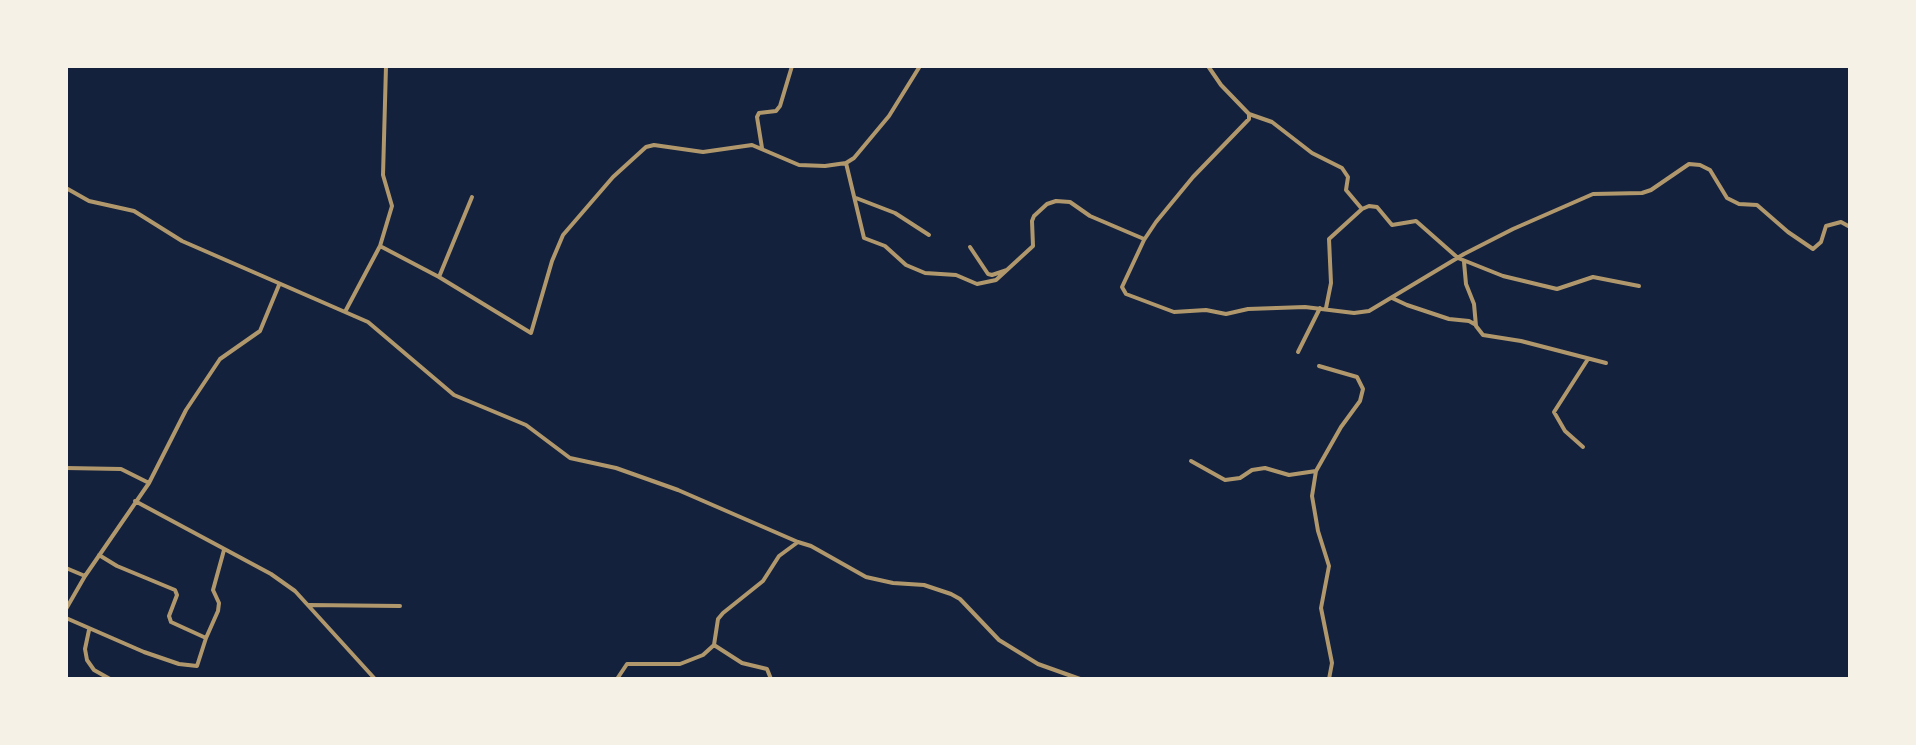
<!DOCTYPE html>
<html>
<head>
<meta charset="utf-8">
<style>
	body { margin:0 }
	#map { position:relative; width:1916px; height:745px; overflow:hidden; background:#14213d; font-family:"Noto Serif",serif }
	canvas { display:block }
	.frame { position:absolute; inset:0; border:68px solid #f6f1e7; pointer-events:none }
</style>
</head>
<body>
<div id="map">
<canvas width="1916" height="745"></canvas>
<div class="frame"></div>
</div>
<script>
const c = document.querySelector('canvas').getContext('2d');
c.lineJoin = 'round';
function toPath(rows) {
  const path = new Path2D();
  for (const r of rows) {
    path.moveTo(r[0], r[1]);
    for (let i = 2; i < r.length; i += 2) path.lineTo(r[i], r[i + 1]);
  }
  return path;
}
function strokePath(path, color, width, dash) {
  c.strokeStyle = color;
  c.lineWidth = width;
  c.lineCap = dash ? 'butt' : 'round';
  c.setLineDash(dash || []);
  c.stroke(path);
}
const minor = toPath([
	[1208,66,1221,85,1249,114,1249,119,1193,177,1156,222,1144,240,1122,287,1126,294,1174,312,1206,310,1226,314,1248,309,1305,307,1354,313,1369,311,1464,254,1513,229,1593,194,1642,193,1651,190,1689,164,1700,165,1710,170,1727,198,1739,204,1757,205,1788,232,1813,249,1821,242,1826,226,1841,222,1850,227],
	[1249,114,1272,122,1312,153,1342,168,1348,177,1346,190,1362,209],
	[762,148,757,117,759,113,776,111,780,106,792,66],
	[846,163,864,238,885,246,906,265,925,273,956,275,977,284,996,280,1033,246,1032,221,1034,216,1047,204,1056,201,1070,202,1090,216,1144,239],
	[66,188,89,201,134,211,182,241,368,322,454,395,526,425,570,458,616,468,678,490,798,542],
	[856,198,895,213,929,235],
	[380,246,439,277,531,333,552,261,563,235,613,177,646,147,654,145,703,152,752,145,799,165,825,166,846,163,854,158,889,116,920,66],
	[970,247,988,274,992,275,1007,270],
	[1464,262,1466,284,1474,304,1476,326,1483,335,1521,341,1606,363],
	[439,277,472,197],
	[1392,298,1407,305,1449,319,1469,321,1476,325],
	[1326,308,1331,283,1329,239,1362,209,1369,206,1377,207,1392,225,1416,221,1458,258,1503,276,1557,289,1593,277,1639,286],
	[346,310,380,246,392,206,383,175,386,66],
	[1298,352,1320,308],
	[1319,366,1357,377,1363,389,1360,401,1341,427,1316,471,1312,496,1318,531,1329,566,1321,608,1332,663,1329,679],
	[1583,447,1565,431,1554,412,1588,359],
	[1191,461,1225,480,1240,478,1252,470,1265,468,1289,475,1316,471],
	[66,468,121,469,149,483],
	[135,501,271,574,295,591,375,679],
	[66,568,85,576],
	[309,605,400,606],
	[66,609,85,576,149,483,186,410,220,359,260,331,279,285],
	[66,618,144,652,179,664,197,666,206,638,171,622,169,616,177,595,175,590,117,566,99,555],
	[89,630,85,649,87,660,94,670,110,679],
	[206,638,218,611,219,603,213,590,224,550],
	[714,645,742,663,767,669,771,679],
	[617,679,627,664,680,664,703,655,714,645,718,619,723,613,763,581,779,556,798,542,811,546,866,577,893,583,924,585,951,594,960,599,999,640,1038,664,1080,679]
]);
strokePath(minor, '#b1986c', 4);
</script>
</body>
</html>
